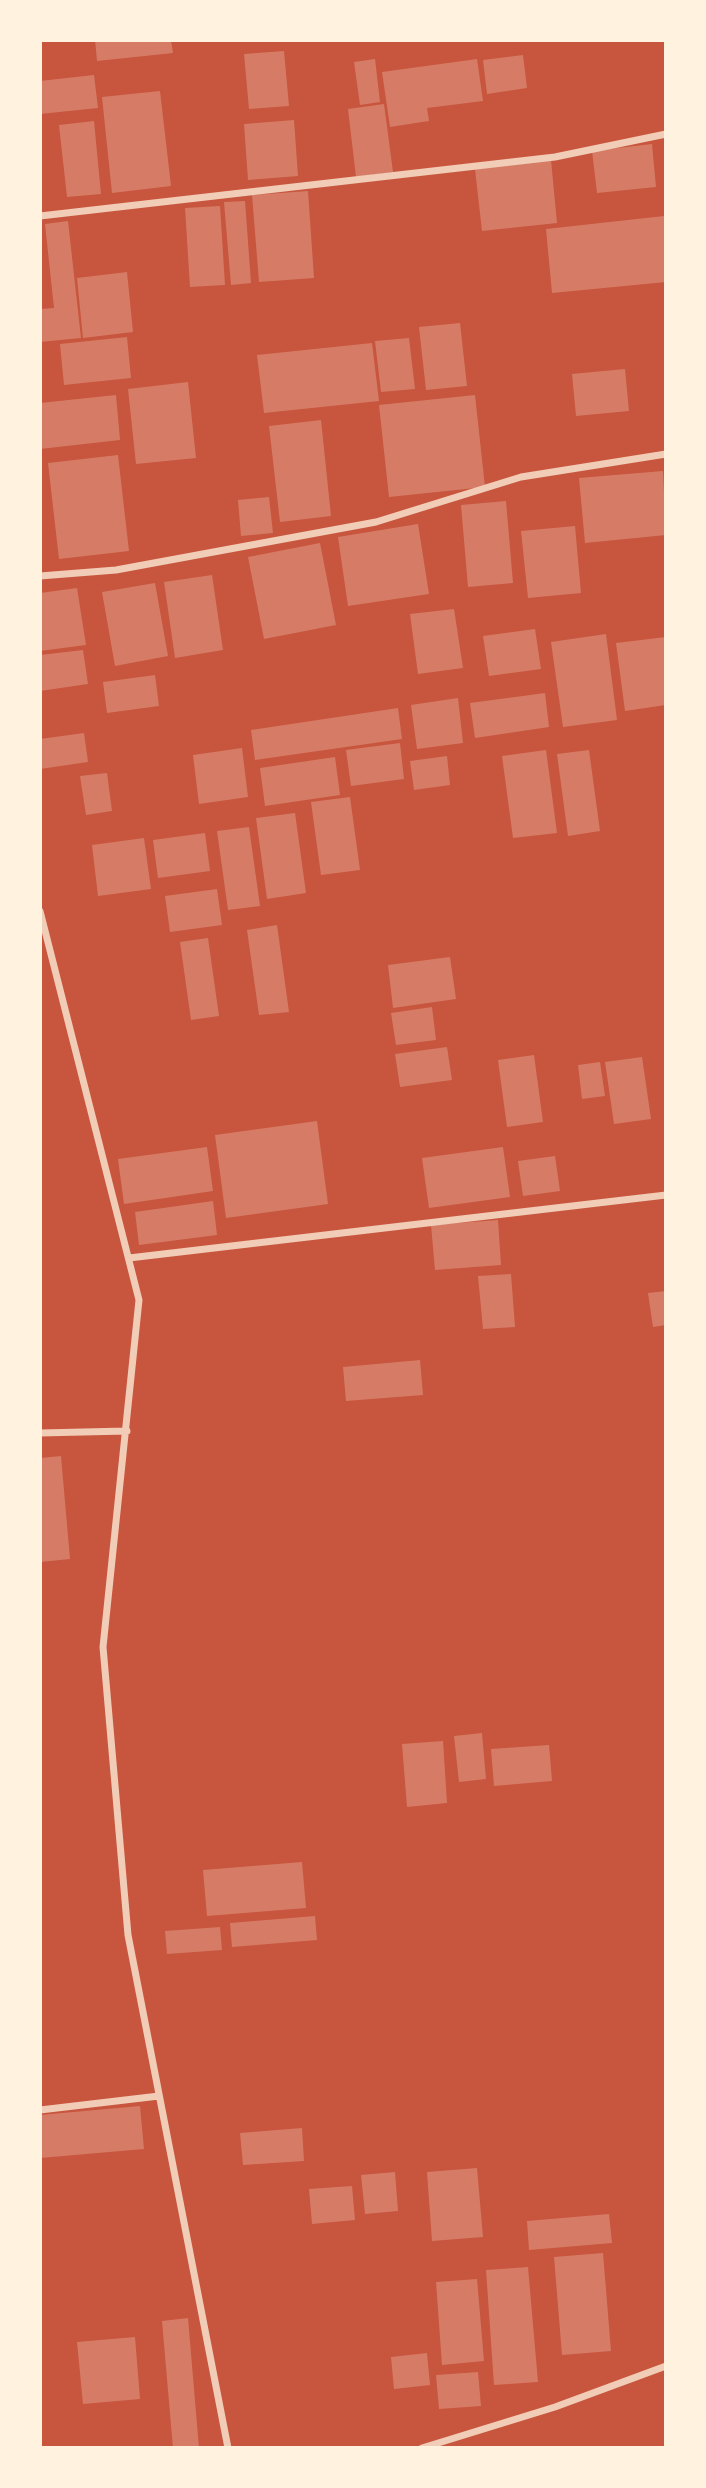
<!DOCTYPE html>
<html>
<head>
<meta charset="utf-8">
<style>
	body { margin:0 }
	#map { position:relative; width:706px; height:2488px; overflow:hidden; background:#c8553d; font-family:Karla,sans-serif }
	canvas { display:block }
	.frame { position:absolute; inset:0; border:42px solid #fff3e0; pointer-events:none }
</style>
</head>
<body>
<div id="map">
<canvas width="706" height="2488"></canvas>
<div class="frame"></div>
</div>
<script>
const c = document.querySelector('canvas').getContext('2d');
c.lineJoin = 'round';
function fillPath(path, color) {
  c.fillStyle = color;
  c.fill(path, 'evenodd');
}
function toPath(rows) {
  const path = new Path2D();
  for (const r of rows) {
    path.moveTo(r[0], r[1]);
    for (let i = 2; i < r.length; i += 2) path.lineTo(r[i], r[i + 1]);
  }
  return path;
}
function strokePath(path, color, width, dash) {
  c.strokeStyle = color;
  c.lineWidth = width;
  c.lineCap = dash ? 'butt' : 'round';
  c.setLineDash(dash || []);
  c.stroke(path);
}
const building = toPath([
	[95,40,171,40,173,53,97,61],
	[284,51,289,106,249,109,244,54],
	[523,55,527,88,487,94,483,60],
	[375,59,380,102,360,105,354,62],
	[477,59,483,101,427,108,429,121,390,127,382,72],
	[94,75,98,108,40,114,40,81],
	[160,91,171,186,112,193,102,97],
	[384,104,393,172,356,177,348,109],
	[294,120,298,176,248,180,244,124],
	[94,121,101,194,67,197,59,125],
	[652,144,656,187,597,193,592,151],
	[551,160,557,223,482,231,475,169],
	[308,191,314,278,259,282,252,195],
	[245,201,251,283,231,285,224,202],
	[220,206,225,285,190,287,185,208],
	[664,216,666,282,552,293,546,229],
	[68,221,81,338,40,342,40,309,54,308,45,224],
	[127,272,133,332,83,338,77,278],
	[460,323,467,386,426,390,419,327],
	[127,337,131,378,64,385,60,344],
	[409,338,415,389,381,392,375,341],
	[372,343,379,401,264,413,257,355],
	[625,369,629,411,576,416,572,374],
	[188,382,196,458,136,464,128,389],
	[116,395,120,440,40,449,40,403],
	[475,395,485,487,389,497,379,405],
	[321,420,331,516,280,522,269,426],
	[118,455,129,551,59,559,48,463],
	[663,471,666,535,585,543,579,478],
	[269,497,273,533,241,536,238,500],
	[506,501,513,583,468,587,461,505],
	[418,524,429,594,348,606,338,537],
	[575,526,581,593,528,598,521,531],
	[320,543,336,625,264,639,248,557],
	[212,575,223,650,175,658,164,582],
	[155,583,168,656,115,666,102,592],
	[77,588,86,645,40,651,40,593],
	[454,609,463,668,418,674,410,614],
	[535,629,541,669,489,676,483,636],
	[606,634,617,720,563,727,551,642],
	[666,637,666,705,625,711,616,643],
	[83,650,88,684,40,691,40,655],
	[155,675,159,706,107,713,103,682],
	[545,693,549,727,475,738,470,703],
	[458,698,463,743,417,749,411,705],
	[398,708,402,739,255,760,251,730],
	[84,733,88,762,40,769,40,739],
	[400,743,404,779,351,786,346,750],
	[242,748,248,797,199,804,193,755],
	[546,750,557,833,513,838,502,756],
	[589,750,600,831,568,836,557,754],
	[447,756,450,785,414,790,410,761],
	[335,757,340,795,265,806,260,768],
	[107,773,112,811,86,815,80,776],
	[350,797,360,870,321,875,311,802],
	[295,813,306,893,267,899,256,818],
	[249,827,260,906,228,910,217,831],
	[205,833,210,871,158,878,153,840],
	[144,838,151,889,98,896,92,845],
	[217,889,222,925,170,932,165,896],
	[277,925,289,1012,259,1015,247,930],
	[208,938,219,1016,191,1020,180,942],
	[450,957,456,999,393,1008,388,965],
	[432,1007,436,1040,396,1045,391,1013],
	[447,1047,452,1080,400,1087,395,1054],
	[534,1055,543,1122,507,1127,498,1060],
	[642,1057,651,1119,614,1124,605,1062],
	[600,1062,605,1096,582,1099,578,1065],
	[317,1121,328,1204,226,1218,215,1135],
	[207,1147,213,1191,124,1204,118,1159],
	[503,1147,510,1197,429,1208,422,1158],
	[555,1156,560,1191,523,1196,518,1161],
	[213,1201,217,1235,139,1245,135,1212],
	[498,1220,501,1265,435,1270,431,1225],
	[511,1274,515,1327,483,1329,478,1276],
	[666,1291,666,1325,653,1327,648,1293],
	[420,1360,423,1395,346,1401,343,1367],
	[61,1456,70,1559,40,1562,40,1458],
	[482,1733,486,1779,459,1782,454,1736],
	[443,1741,447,1803,407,1807,402,1744],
	[549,1745,552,1781,494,1786,491,1749],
	[302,1862,306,1908,207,1916,203,1870],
	[315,1916,317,1940,232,1947,230,1923],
	[220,1927,222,1950,167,1954,165,1931],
	[140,2106,144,2149,40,2158,40,2115],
	[302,2128,304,2161,243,2165,240,2133],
	[477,2168,483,2237,432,2241,427,2172],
	[395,2172,398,2211,365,2214,361,2175],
	[352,2186,355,2220,312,2224,309,2189],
	[609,2214,612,2243,529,2250,527,2221],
	[603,2253,611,2351,562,2355,554,2257],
	[528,2267,538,2382,494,2385,486,2270],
	[477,2279,484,2361,442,2365,436,2282],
	[188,2318,199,2448,173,2448,162,2321],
	[135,2337,140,2399,83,2404,77,2342],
	[427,2353,430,2385,394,2389,391,2357],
	[478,2372,481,2406,439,2409,436,2375]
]);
const minor = toPath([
	[40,216,555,157,666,134],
	[40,576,116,570,376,522,521,477,666,454],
	[40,911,139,1300,103,1647,128,1935,228,2448],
	[129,1258,666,1195],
	[40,1433,127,1431],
	[40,2110,159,2096],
	[422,2448,555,2407,666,2366]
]);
fillPath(building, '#d67c66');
strokePath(minor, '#f1ccb7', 7);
</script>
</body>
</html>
